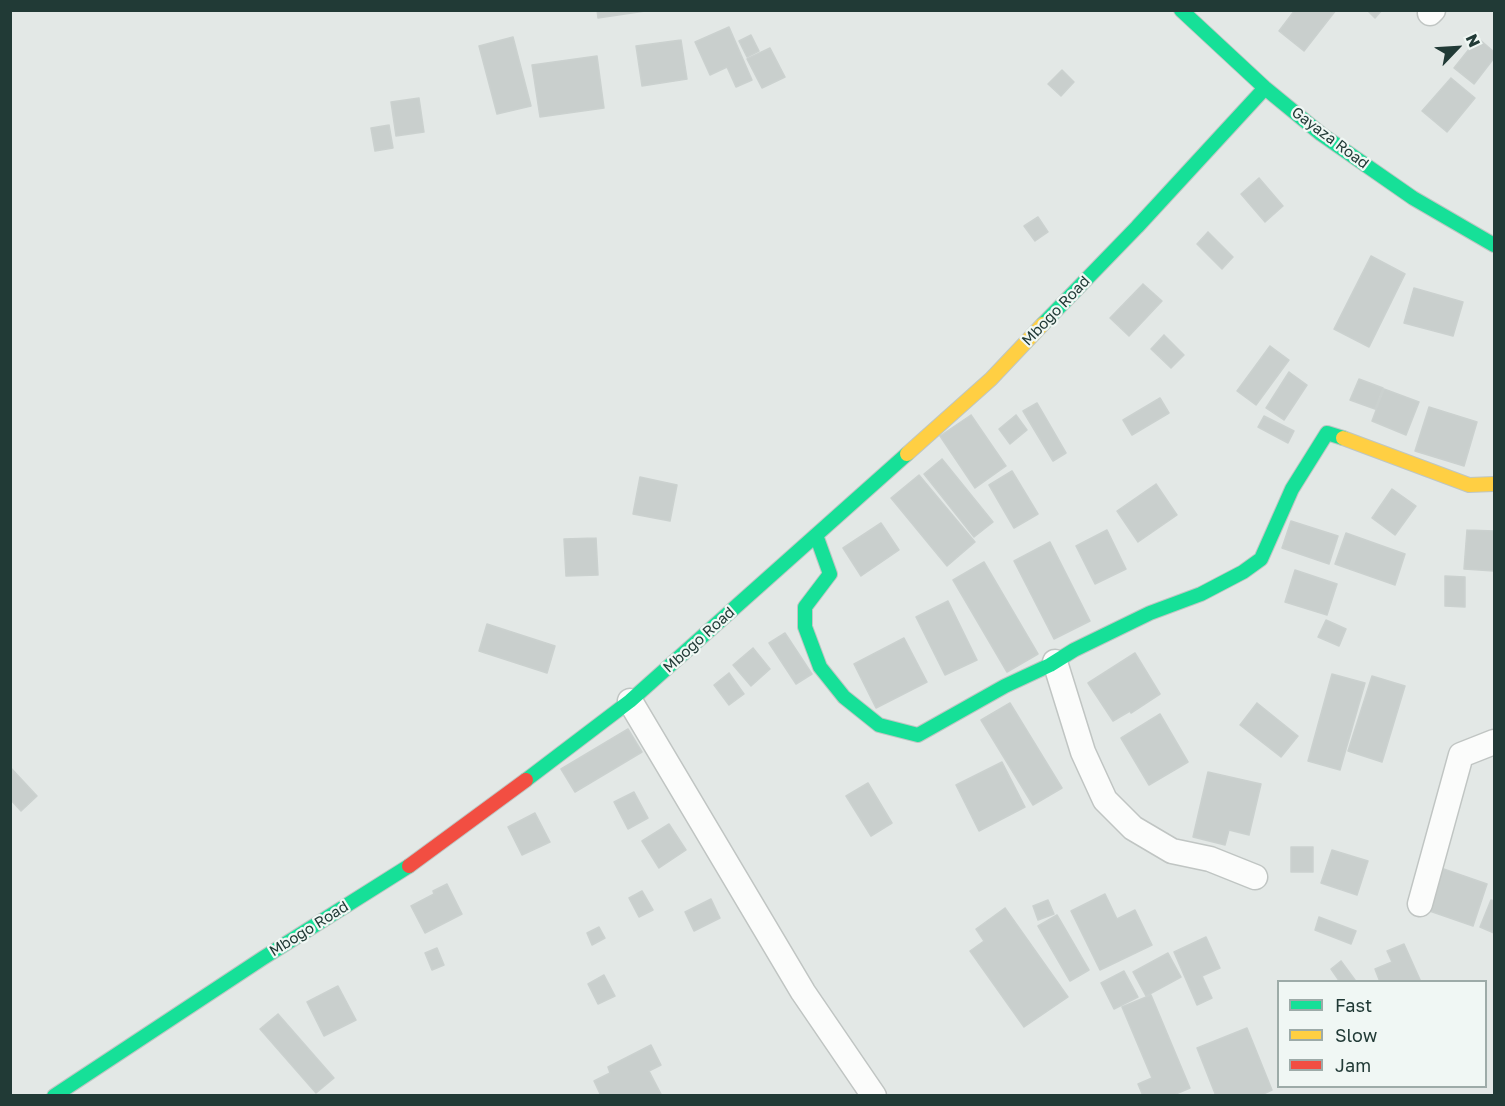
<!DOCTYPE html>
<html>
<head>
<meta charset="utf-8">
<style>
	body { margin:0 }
	#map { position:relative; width:1505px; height:1106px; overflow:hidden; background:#e3e8e6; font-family:"Golos Text",sans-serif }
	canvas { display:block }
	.frame { position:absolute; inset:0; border:12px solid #213a36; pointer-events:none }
	.legend { position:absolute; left:1277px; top:980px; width:210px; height:108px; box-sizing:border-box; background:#f0f7f4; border:2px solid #9daba8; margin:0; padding:8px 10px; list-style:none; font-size:18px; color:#213a36 }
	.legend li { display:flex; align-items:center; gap:12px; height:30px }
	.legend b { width:30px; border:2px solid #9daba8 }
	.north { position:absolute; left:1427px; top:18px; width:60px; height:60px; -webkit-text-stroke:4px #f0f7f4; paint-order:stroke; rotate:65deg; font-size:16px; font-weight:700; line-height:24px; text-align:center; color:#213a36 }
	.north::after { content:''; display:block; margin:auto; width:21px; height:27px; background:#213a36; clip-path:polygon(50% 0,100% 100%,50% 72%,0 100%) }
</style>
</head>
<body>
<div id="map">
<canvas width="1505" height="1106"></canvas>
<div class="frame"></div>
<ul class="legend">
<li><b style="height:8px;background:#16e098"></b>Fast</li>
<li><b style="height:8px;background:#ffcf43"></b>Slow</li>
<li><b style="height:8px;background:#f24e42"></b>Jam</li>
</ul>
<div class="north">N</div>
</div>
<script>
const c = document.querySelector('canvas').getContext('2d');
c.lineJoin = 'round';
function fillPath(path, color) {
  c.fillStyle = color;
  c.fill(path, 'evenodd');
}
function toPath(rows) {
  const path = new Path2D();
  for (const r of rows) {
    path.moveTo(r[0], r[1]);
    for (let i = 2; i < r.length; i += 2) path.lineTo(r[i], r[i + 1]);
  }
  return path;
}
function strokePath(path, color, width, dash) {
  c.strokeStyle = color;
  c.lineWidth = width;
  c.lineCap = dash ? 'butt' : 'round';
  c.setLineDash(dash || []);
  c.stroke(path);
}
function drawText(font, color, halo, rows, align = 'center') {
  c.font = font + ' "Golos Text",sans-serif';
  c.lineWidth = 4.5;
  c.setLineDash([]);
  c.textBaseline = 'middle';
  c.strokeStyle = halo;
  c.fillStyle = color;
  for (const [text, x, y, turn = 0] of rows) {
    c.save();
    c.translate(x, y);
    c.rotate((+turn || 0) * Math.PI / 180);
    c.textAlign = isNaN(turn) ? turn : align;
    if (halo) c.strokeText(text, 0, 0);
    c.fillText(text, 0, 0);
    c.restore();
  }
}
const building = toPath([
	[597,10,652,10,598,18,597,10],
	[1295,10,1336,10,1304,51,1279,31,1295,10],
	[1367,10,1382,10,1375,18,1367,10],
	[729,27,752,80,736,87,727,67,710,75,695,42,729,27],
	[751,35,759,51,747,57,739,41,751,35],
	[513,37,531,106,497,114,479,46,513,37],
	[1478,38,1494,52,1494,58,1474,84,1454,68,1478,38],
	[681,40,687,79,642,86,636,46,681,40],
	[770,48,785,77,762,88,747,59,770,48],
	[597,56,604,108,540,117,532,65,597,56],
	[1062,70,1074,82,1061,96,1048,84,1062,70],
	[1451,78,1475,98,1447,132,1422,111,1451,78],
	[419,98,424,132,396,136,391,102,419,98],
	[389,125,393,148,375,151,371,128,389,125],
	[1259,178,1283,206,1265,222,1241,194,1259,178],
	[1038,217,1048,232,1035,241,1024,226,1038,217],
	[1208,232,1233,257,1222,269,1197,244,1208,232],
	[1371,256,1405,274,1369,347,1334,329,1371,256],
	[1143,284,1162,301,1129,336,1110,318,1143,284],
	[1414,288,1463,302,1453,336,1404,323,1414,288],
	[1164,335,1184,355,1171,368,1151,349,1164,335],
	[1270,346,1289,360,1256,405,1237,391,1270,346],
	[1289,372,1307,385,1284,420,1266,408,1289,372],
	[1359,379,1383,388,1375,409,1350,400,1359,379],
	[1384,389,1419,402,1406,435,1372,421,1384,389],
	[1160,398,1169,413,1132,435,1123,420,1160,398],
	[1037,403,1066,453,1053,461,1023,411,1037,403],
	[1429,407,1477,422,1464,466,1415,451,1429,407],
	[971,415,1006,466,975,488,940,436,971,415],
	[1016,415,1027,430,1010,444,999,429,1016,415],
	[1264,416,1294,431,1288,443,1258,427,1264,416],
	[942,459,993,522,974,537,924,474,942,459],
	[1012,471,1038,514,1014,528,989,485,1012,471],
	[919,475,975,542,947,566,891,498,919,475],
	[640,477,677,485,670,521,633,514,640,477],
	[1156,484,1177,515,1138,542,1117,511,1156,484],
	[1392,489,1416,506,1395,535,1372,518,1392,489],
	[1291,521,1338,536,1329,564,1282,548,1291,521],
	[881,523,899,550,861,576,843,548,881,523],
	[1107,530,1126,569,1095,584,1076,546,1107,530],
	[1467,530,1494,531,1494,571,1464,569,1467,530],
	[1346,533,1405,554,1395,585,1335,564,1346,533],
	[596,538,598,575,566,576,564,539,596,538],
	[1050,542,1090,621,1054,639,1014,561,1050,542],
	[984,562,1038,654,1007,672,953,580,984,562],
	[1295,570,1337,584,1327,615,1285,602,1295,570],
	[1445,576,1465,577,1465,607,1445,606,1445,576],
	[948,601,977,660,945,675,916,617,948,601],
	[1326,620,1346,629,1339,646,1318,637,1326,620],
	[487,624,555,646,547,673,479,651,487,624],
	[785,633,812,674,796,684,769,643,785,633],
	[904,638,927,682,876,708,854,664,904,638],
	[753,648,770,669,751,686,733,665,753,648],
	[1135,653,1160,694,1131,713,1130,711,1113,721,1088,683,1135,653],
	[729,673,744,694,729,705,714,685,729,673],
	[1332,674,1365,683,1340,770,1308,761,1332,674],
	[1372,676,1405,686,1382,762,1348,751,1372,676],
	[1010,703,1062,788,1033,805,981,720,1010,703],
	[1257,703,1298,736,1281,757,1240,725,1257,703],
	[1160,714,1188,762,1149,785,1121,738,1160,714],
	[628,729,642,752,575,792,561,769,628,729],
	[1002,762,1025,807,979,831,956,785,1002,762],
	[10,767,37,796,21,811,10,799,10,767],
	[1208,772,1261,784,1249,835,1229,830,1225,845,1193,837,1208,772],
	[868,783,892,823,871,836,846,796,868,783],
	[634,792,648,818,628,829,614,802,634,792],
	[535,813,550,842,522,855,508,827,535,813],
	[669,824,686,850,659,868,642,841,669,824],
	[1291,847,1313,847,1313,872,1291,872,1291,847],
	[1332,850,1368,861,1357,895,1321,883,1332,850],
	[1435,866,1487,884,1473,926,1421,908,1435,866],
	[447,884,462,914,425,933,411,906,434,894,433,891,447,884],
	[642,891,653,910,639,917,629,898,642,891],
	[1105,894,1117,919,1135,910,1152,945,1100,970,1071,911,1105,894],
	[711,899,720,918,694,931,685,912,711,899],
	[1048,900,1054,914,1038,920,1033,906,1048,900],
	[1491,900,1494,901,1494,933,1480,927,1491,900],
	[1005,908,1068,997,1024,1027,970,951,984,941,976,929,1005,908],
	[1057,915,1089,970,1070,981,1038,926,1057,915],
	[1319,917,1356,931,1351,944,1315,930,1319,917],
	[599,927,605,938,592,945,587,933,599,927],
	[1206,937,1220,968,1202,976,1212,998,1197,1005,1174,952,1206,937],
	[1404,944,1421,982,1380,982,1375,969,1392,962,1387,951,1404,944],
	[437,948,444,965,432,970,425,953,437,948],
	[1168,953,1181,977,1146,996,1133,972,1168,953],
	[1341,961,1355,980,1353,982,1340,982,1331,969,1341,961],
	[1124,971,1138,997,1114,1009,1101,983,1124,971],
	[604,975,615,996,598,1004,588,984,604,975],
	[338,986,356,1020,324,1036,307,1002,338,986],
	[1151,995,1190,1088,1171,1096,1143,1096,1138,1084,1152,1078,1122,1007,1151,995],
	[278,1014,334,1078,316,1093,260,1029,278,1014],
	[1247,1028,1272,1090,1259,1096,1216,1096,1197,1048,1247,1028],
	[651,1045,661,1065,649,1071,662,1096,601,1096,594,1081,610,1073,608,1067,651,1045]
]);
const street = toPath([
	[1430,13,1433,10],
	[1055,662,1083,752,1105,800,1133,828,1172,851,1210,859,1255,877],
	[630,701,803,992,874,1096],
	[1420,904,1461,755,1494,742]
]);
const fast = toPath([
	[1181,10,1265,88,1321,134,1413,198,1494,245],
	[1043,324,1137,227,1265,88],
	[816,535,830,574,805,607,805,627,820,667,844,697,879,725,918,735,1005,686,1050,665,1074,650,1150,613,1201,594,1243,572,1261,559,1292,489,1327,433,1343,438],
	[526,780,630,701,907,454],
	[54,1096,263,958,409,866]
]);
const slow = toPath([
	[1343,438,1469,485,1494,484],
	[907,454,991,379,1043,324]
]);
const jam = toPath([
	[409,866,526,780]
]);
const streetNames = [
	["Gayaza Road",1330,138,37],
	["Mbogo Road",1056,311,-46],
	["Mbogo Road",699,640,-42],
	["Mbogo Road",309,929,-32]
];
fillPath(building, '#c9cfcd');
strokePath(building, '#cbd1cf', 1.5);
strokePath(street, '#c0c5c3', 27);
strokePath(fast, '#bec6c3', 16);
strokePath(slow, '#bec6c3', 16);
strokePath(jam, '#bec6c3', 16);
strokePath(street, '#fbfcfb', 24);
strokePath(fast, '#16e098', 14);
strokePath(slow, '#ffcf43', 14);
strokePath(jam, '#f24e42', 14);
drawText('15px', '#213a36', '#f0f7f4', streetNames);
</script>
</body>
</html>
